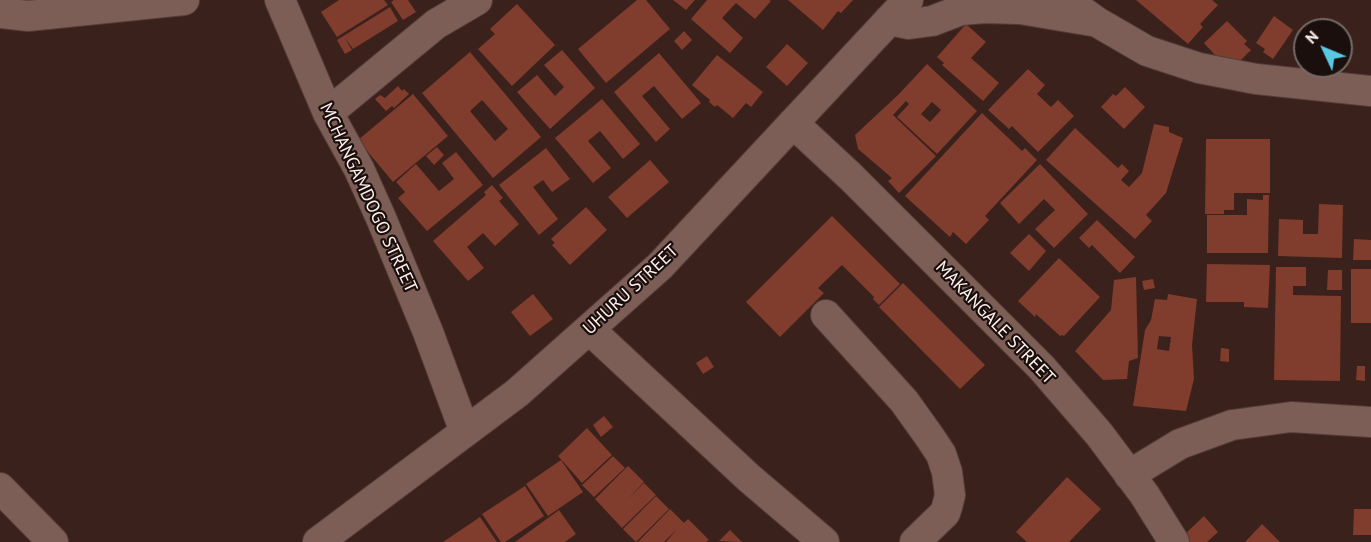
<!DOCTYPE html>
<html>
<head>
<meta charset="utf-8">
<style>
	body { margin:0 }
	#map { position:relative; width:1371px; height:542px; overflow:hidden; background:#3b211b; font-family:"PT Sans",sans-serif }
	canvas { display:block }
	.north { position:absolute; left:1293px; top:18px; width:60px; height:60px; box-sizing:border-box; background:#1a0f0c; border:2px solid #756966; border-radius:50%; rotate:314deg; font-size:16px; font-weight:700; line-height:24px; text-align:center; color:#fef0ec }
	.north::after { content:''; display:block; margin:auto; width:21px; height:27px; background:#57c9e2; clip-path:polygon(50% 0,100% 100%,50% 72%,0 100%) }
</style>
</head>
<body>
<div id="map">
<canvas width="1371" height="542"></canvas>
<div class="north">N</div>
</div>
<script>
const c = document.querySelector('canvas').getContext('2d');
c.lineJoin = 'round';
function fillPath(path, color) {
  c.fillStyle = color;
  c.fill(path, 'evenodd');
}
function toPath(rows) {
  const path = new Path2D();
  for (const r of rows) {
    path.moveTo(r[0], r[1]);
    for (let i = 2; i < r.length; i += 2) path.lineTo(r[i], r[i + 1]);
  }
  return path;
}
function strokePath(path, color, width, dash) {
  c.strokeStyle = color;
  c.lineWidth = width;
  c.lineCap = dash ? 'butt' : 'round';
  c.setLineDash(dash || []);
  c.stroke(path);
}
function drawText(font, color, halo, rows, align = 'center') {
  c.font = font + ' "PT Sans",sans-serif';
  c.lineWidth = 4.5;
  c.setLineDash([]);
  c.textBaseline = 'middle';
  c.strokeStyle = halo;
  c.fillStyle = color;
  for (const [text, x, y, turn = 0] of rows) {
    c.save();
    c.translate(x, y);
    c.rotate((+turn || 0) * Math.PI / 180);
    c.textAlign = isNaN(turn) ? turn : align;
    if (halo) c.strokeText(text, 0, 0);
    c.fillText(text, 0, 0);
    c.restore();
  }
}
const building = toPath([
	[339,0,384,0,388,5,337,37,321,12],
	[394,0,408,0,416,12,403,20,391,2],
	[637,0,646,0,670,29,606,83,578,49],
	[673,0,695,0,686,10],
	[707,0,769,0,771,1,755,19,736,3,722,18,743,38,730,53,691,19],
	[788,0,853,0,841,13,838,11,823,30],
	[1136,0,1212,0,1218,5,1200,24,1203,27,1188,44],
	[517,4,555,45,512,86,478,49,495,34,490,29],
	[390,7,398,21,353,49,345,38,352,50,345,54,337,40],
	[1274,16,1293,30,1273,59,1263,52,1265,49,1256,43],
	[1227,21,1247,41,1244,44,1251,50,1234,67,1223,64,1204,43],
	[966,24,986,42,971,58,999,83,983,101,942,65,944,63,937,57],
	[684,31,692,40,682,50,674,41],
	[787,44,808,63,787,86,766,67],
	[562,50,595,88,550,129,517,92,537,75,555,96,564,87,544,65],
	[470,52,541,137,493,178,422,93],
	[482,100,508,129,495,141,470,111],
	[659,53,701,103,682,119,654,86,642,96,670,129,656,142,614,92],
	[717,55,763,92,751,107,746,103,733,118,717,105,715,107,709,102,710,100,692,85],
	[927,64,977,111,937,154,897,117,909,104,906,101,893,115,936,156,899,193,888,181,892,178,858,149,855,135,899,94],
	[932,102,941,110,930,122,921,114],
	[1028,69,1045,85,1037,94,1051,107,1058,100,1074,116,1038,152,1012,126,1009,129,988,110],
	[398,86,402,91,404,89,409,94,394,108,392,106,386,111,375,99,380,95,385,98],
	[1125,87,1145,107,1124,129,1101,107,1113,94,1116,96],
	[413,94,448,136,393,182,358,140],
	[602,99,640,144,623,159,600,131,588,141,611,168,593,183,555,138],
	[982,113,1022,151,1025,148,1037,160,985,216,989,220,966,244,953,232,950,237,905,196],
	[1154,124,1169,127,1169,132,1183,138,1166,193,1146,215,1152,221,1135,239,1046,160,1075,128,1118,168,1122,164,1129,171,1121,180,1129,187,1142,173],
	[1206,139,1270,139,1270,193,1234,193,1234,210,1224,210,1224,214,1205,214],
	[437,147,444,155,434,165,426,156],
	[546,148,570,179,552,192,543,180,533,187,558,219,539,235,499,185],
	[456,152,483,185,427,231,398,198,405,192,396,182,416,164,439,191,454,179,442,163],
	[650,160,669,182,627,218,608,197],
	[1040,164,1088,214,1054,248,1035,229,1055,210,1044,199,1019,224,1000,203],
	[492,185,503,198,499,201,519,224,495,246,483,233,467,247,484,268,468,281,433,241,486,195,484,192],
	[1263,195,1269,195,1268,253,1207,253,1207,215,1247,215,1247,199,1263,200],
	[1319,204,1343,205,1342,258,1278,256,1279,219,1303,220,1303,234,1318,234],
	[586,207,607,230,570,265,552,245,555,243,551,239],
	[832,216,900,284,879,305,873,299,874,297,842,265,818,288,824,293,780,337,746,302],
	[1097,220,1135,257,1120,273,1092,245,1089,248,1079,238],
	[1029,234,1046,251,1029,271,1010,253],
	[1354,239,1371,240,1371,260,1353,260],
	[1059,258,1100,297,1064,336,1062,335,1060,336,1036,314,1035,317,1018,301],
	[1207,264,1270,265,1268,308,1244,307,1244,302,1206,302],
	[1276,267,1306,267,1306,286,1293,286,1293,295,1341,296,1340,381,1274,380],
	[1351,269,1371,269,1371,323,1351,323],
	[1328,270,1342,270,1342,290,1327,290],
	[1136,277,1138,358,1129,361,1127,379,1103,380,1075,351,1111,310,1114,280],
	[1153,279,1155,288,1144,290,1142,281],
	[903,283,985,365,960,389,879,307],
	[533,294,553,319,530,336,511,312],
	[1168,294,1197,299,1192,345,1194,379,1186,411,1133,406,1145,330,1151,320,1155,299,1167,300],
	[1159,336,1171,337,1169,351,1157,349],
	[1221,348,1229,349,1229,362,1220,361],
	[707,356,714,367,703,374,696,363],
	[1357,366,1365,366,1365,381,1356,380],
	[604,416,613,427,601,437,593,425],
	[587,428,612,455,582,483,558,456],
	[613,456,625,468,594,497,582,485],
	[561,460,583,492,548,516,526,484],
	[628,466,644,482,627,500,644,483,656,495,622,528,595,499],
	[1067,477,1101,509,1069,542,1027,542,1016,532],
	[525,486,544,516,505,542,501,542,482,514],
	[656,496,669,509,636,542,623,529],
	[670,509,684,523,688,519,709,540,706,542,666,542,677,529,664,542,638,542],
	[1354,509,1371,509,1371,535,1353,535],
	[559,510,576,534,565,542,515,542],
	[1204,516,1218,532,1207,542,1190,542,1184,535],
	[480,517,497,542,443,542],
	[1262,524,1280,542,1245,542],
	[730,530,742,542,719,541]
]);
const minor = toPath([
	[280,0,328,113,359,169,381,218,428,332,465,432],
	[1066,0,1097,22,1147,51,1199,68,1256,79,1371,91],
	[0,13,28,16,184,0],
	[889,20,909,24,932,21,961,10,984,8,1020,9,1092,21],
	[328,113,436,24,477,0],
	[793,123,851,177,1042,368,1099,434,1144,494,1174,542],
	[826,315,904,401,929,436,941,454,947,472,950,495,947,507,945,513,915,542],
	[589,329,749,478,824,542],
	[1129,475,1180,444,1232,425,1291,417,1371,422],
	[0,488,53,542],
	[318,542,517,393,660,266,908,0]
]);
const streetNames = [
	["MCHANGAMDOGO STREET",368,198,65],
	["UHURU STREET",631,290,-43],
	["MAKANGALE STREET",995,323,46]
];
fillPath(building, '#803c2c');
strokePath(minor, '#523d38', 32);
strokePath(minor, '#7d5e57', 30);
drawText('18px', '#fef0ec', '#1a0f0c', streetNames);
</script>
</body>
</html>
